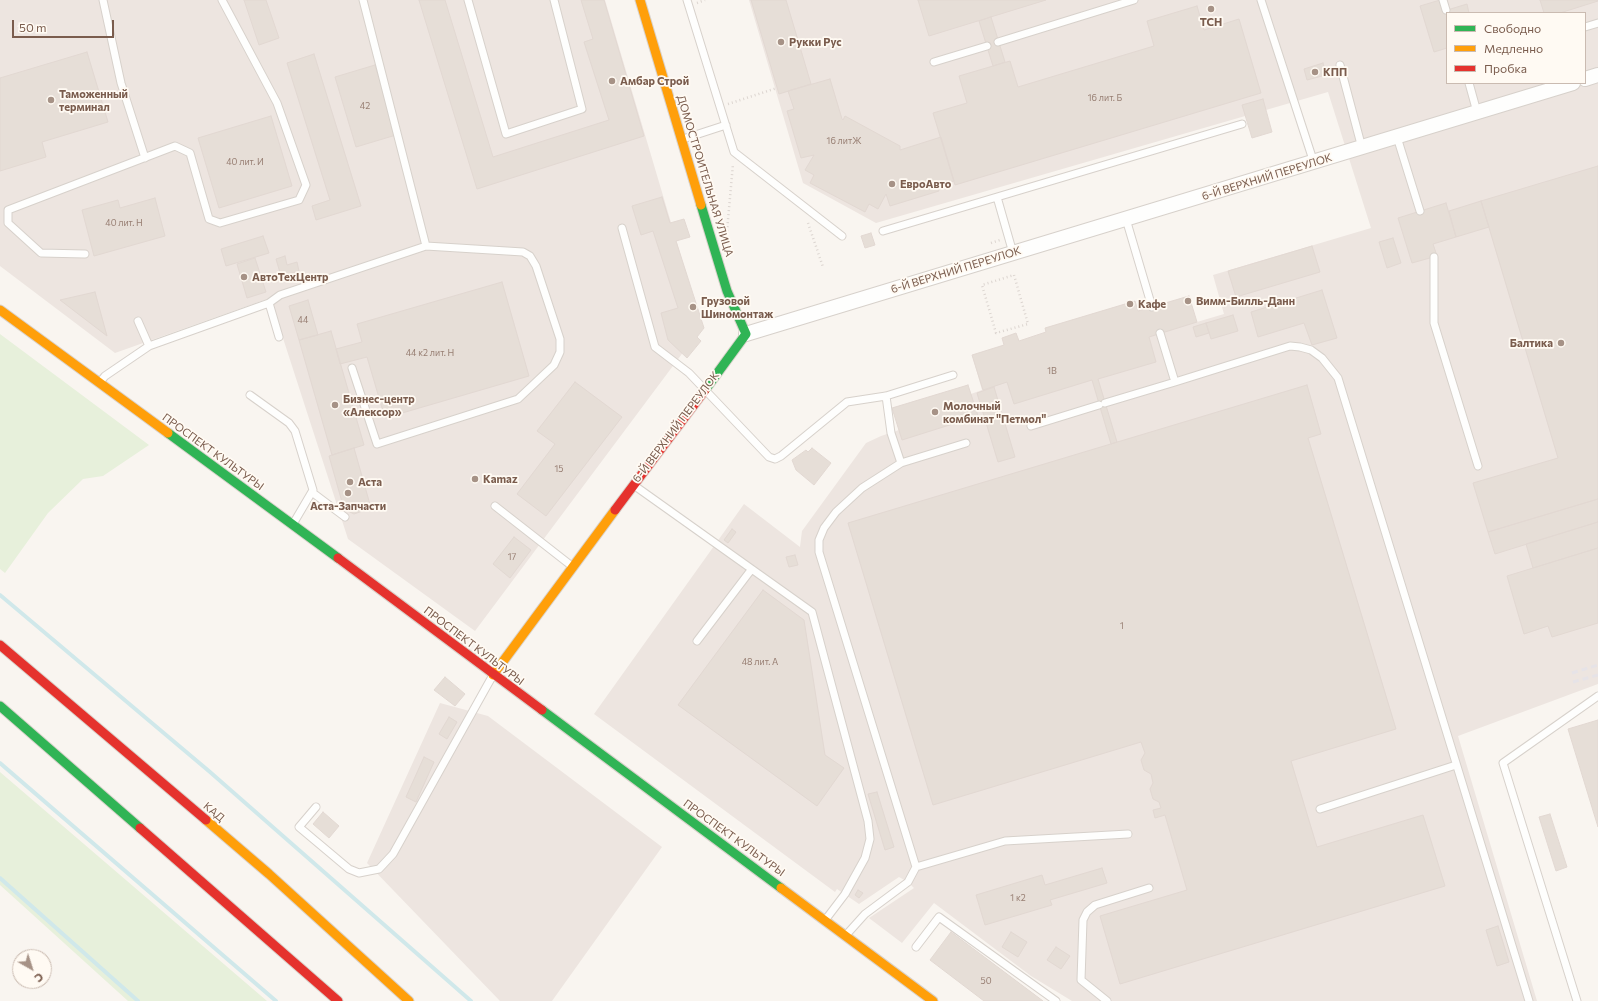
<!DOCTYPE html>
<html>
<head>
<meta charset="utf-8">
<style>
	body { margin:0 }
	#map { position:relative; width:1598px; height:1001px; overflow:hidden; background:#f9f5f0; font-family:Commissioner,sans-serif }
	canvas { display:block }
	.legend { position:absolute; left:1446px; top:12px; width:140px; height:72px; box-sizing:border-box; background:#fffaf3; border:1px solid #cabbb1; margin:0; padding:5px 7px; list-style:none; font-size:12px; color:#7a5c4d }
	.legend li { display:flex; align-items:center; gap:8px; height:20px }
	.legend b { width:20px; border:1px solid #cabbb1 }
	.north { position:absolute; left:12px; top:949px; width:40px; height:40px; box-sizing:border-box; background:#fffaf3; border:1px solid #cabbb1; border-radius:50%; rotate:141deg; font-size:11px; font-weight:700; line-height:16px; text-align:center; color:#7a5c4d }
	.north::after { content:''; display:block; margin:auto; width:14px; height:18px; background:#a69286; clip-path:polygon(50% 0,100% 100%,50% 72%,0 100%) }
	.scale { position:absolute; left:12px; top:20px; width:102px; height:18px; box-sizing:border-box; border:2px solid #7a5c4d; border-top:0; padding-left:5px; font-size:12px; line-height:14px; white-space:nowrap; color:#7a5c4d; -webkit-text-stroke:3px #fffaf3; paint-order:stroke }
</style>
</head>
<body>
<div id="map">
<canvas width="1598" height="1001"></canvas>
<ul class="legend">
<li><b style="height:5px;background:#30b455"></b>Свободно</li>
<li><b style="height:5px;background:#ff9f0a"></b>Медленно</li>
<li><b style="height:5px;background:#e5322d"></b>Пробка</li>
</ul>
<div class="north">С</div>
<div class="scale">50 m</div>
</div>
<script>
const c = document.querySelector('canvas').getContext('2d');
c.lineJoin = 'round';
function fillPath(path, color) {
  c.fillStyle = color;
  c.fill(path, 'evenodd');
}
function toPath(rows) {
  const path = new Path2D();
  for (const r of rows) {
    path.moveTo(r[0], r[1]);
    for (let i = 2; i < r.length; i += 2) path.lineTo(r[i], r[i + 1]);
  }
  return path;
}
function strokePath(path, color, width, dash) {
  c.strokeStyle = color;
  c.lineWidth = width;
  c.lineCap = dash ? 'butt' : 'round';
  c.setLineDash(dash || []);
  c.stroke(path);
}
function drawText(font, color, halo, rows, align = 'center') {
  c.font = font + ' Commissioner,sans-serif';
  c.lineWidth = 3.5;
  c.setLineDash([]);
  c.textBaseline = 'middle';
  c.strokeStyle = halo;
  c.fillStyle = color;
  for (const [text, x, y, turn = 0] of rows) {
    c.save();
    c.translate(x, y);
    c.rotate((+turn || 0) * Math.PI / 180);
    c.textAlign = isNaN(turn) ? turn : align;
    if (halo) c.strokeText(text, 0, 0);
    c.fillText(text, 0, 0);
    c.restore();
  }
}
const industrial = toPath([
	[0,0,605,0,702,327,475,631,348,539,270,298,115,353,0,266],
	[749,0,1598,0,1598,684,1458,736,1537,1001,1072,1001,1031,976,934,903,902,943,869,918,914,888,908,882,899,877,859,904,837,889,835,892,594,714,744,504,800,547,802,531,866,443,881,436,899,430,892,408,968,385,971,394,982,390,972,355,1004,345,1002,338,1016,333,1019,341,1046,333,1045,328,1135,301,1138,311,1189,296,1197,322,1224,314,1213,275,1371,228,1328,92,876,223,803,183],
	[1447,13,1585,13,1585,83,1447,83],
	[440,703,488,716,662,847,552,1001,500,1001,367,863]
]);
const green = toPath([
	[0,334,149,445,103,476,83,479,48,513,5,573,0,569],
	[0,772,267,1001,128,1001,0,885]
]);
const stream = toPath([
	[0,595,210,772,471,1001],
	[0,763,276,1001],
	[0,878,138,1001]
]);
const building = toPath([
	[244,0,266,0,279,38,259,45,244,0],
	[419,0,445,0,493,157,609,120,584,42,593,39,581,0,604,0,644,136,477,189,419,0],
	[751,0,786,0,811,84,779,94,751,0],
	[918,0,1046,0,929,36,918,0],
	[1440,0,1444,11,1467,4,1469,13,1447,13,1447,48,1434,52,1420,6,1440,0],
	[1540,0,1598,0,1598,1,1560,13,1544,13,1540,0],
	[1197,6,1204,30,1239,19,1261,93,955,185,933,113,967,103,959,76,1010,61,1018,87,1154,46,1147,21,1197,6],
	[991,17,1005,62,993,66,979,21,991,17],
	[87,52,108,122,42,142,46,157,0,171,0,78,87,52],
	[314,54,361,206,316,220,312,206,330,200,287,63,314,54],
	[1323,63,1326,75,1307,80,1304,69,1323,63],
	[375,65,396,135,356,147,335,77,375,65],
	[830,79,842,119,843,120,845,116,900,146,900,150,941,137,954,181,937,186,939,191,890,206,886,194,878,209,869,204,865,212,810,183,814,175,805,170,814,155,801,158,787,111,794,109,788,91,830,79],
	[1263,99,1272,132,1252,138,1242,105,1263,99],
	[271,116,292,186,219,208,198,138,271,116],
	[1598,166,1598,499,1488,532,1473,483,1558,458,1481,201,1598,166],
	[662,197,670,223,684,219,690,237,676,241,704,328,697,337,701,341,687,358,668,340,661,313,678,308,653,231,641,235,632,206,662,197],
	[155,198,165,236,94,256,82,210,118,200,120,208,155,198],
	[1481,201,1489,227,1456,237,1449,211,1481,201],
	[1446,203,1456,237,1433,244,1437,256,1412,263,1398,218,1446,203],
	[871,233,875,245,865,248,861,236,871,233],
	[263,236,269,253,226,266,221,249,263,236],
	[1393,238,1401,263,1387,268,1379,242,1393,238],
	[1312,246,1320,272,1236,297,1228,271,1312,246],
	[285,256,287,265,297,262,299,271,281,276,276,259,285,256],
	[255,258,266,292,247,298,237,264,255,258],
	[502,282,529,376,385,418,367,357,340,364,336,349,362,342,357,324,502,282],
	[1322,290,1337,338,1312,345,1304,323,1258,337,1251,312,1322,290],
	[95,292,107,336,60,300,95,292],
	[1189,296,1197,322,1149,337,1156,362,1098,379,1117,442,1111,444,1092,380,1014,404,1007,382,983,390,972,355,1004,345,1002,338,1016,333,1019,341,1046,332,1045,328,1135,301,1138,311,1189,296],
	[308,300,318,335,299,340,289,306,308,300],
	[1233,315,1238,331,1211,339,1206,323,1233,315],
	[1206,323,1209,333,1196,337,1193,327,1206,323],
	[331,331,364,445,332,455,299,340,331,331],
	[575,382,622,417,546,516,517,494,555,444,537,431,575,382],
	[968,385,978,416,902,440,892,408,968,385],
	[1307,385,1321,434,1308,438,1396,729,1291,761,1317,847,1423,815,1445,886,1120,984,1100,916,1187,890,1165,815,1155,818,1153,810,1161,808,1159,802,1153,799,1150,789,1153,783,1151,774,1144,770,1141,760,1145,753,1141,742,933,805,848,523,1307,385],
	[994,387,1015,457,998,462,977,393,994,387],
	[354,448,371,508,354,514,344,509,329,456,354,448],
	[812,448,831,463,814,485,796,470,792,460,806,450,808,452,812,448],
	[1598,499,1598,522,1495,554,1488,532,1598,499],
	[1598,522,1598,548,1533,568,1526,544,1598,522],
	[732,529,736,532,728,543,724,540,732,529],
	[514,537,531,550,510,578,493,564,514,537],
	[1598,548,1598,623,1552,637,1548,626,1524,634,1507,576,1598,548],
	[795,555,798,565,789,567,786,557,795,555],
	[763,590,804,620,825,755,844,768,817,806,678,705,763,590],
	[445,677,465,694,455,706,434,690,445,677],
	[449,717,457,722,447,739,439,734,449,717],
	[1598,720,1598,827,1568,729,1598,720],
	[424,757,434,762,416,802,406,797,424,757],
	[877,792,894,847,885,850,868,794,877,792],
	[323,812,339,826,329,838,313,824,323,812],
	[1550,814,1567,867,1556,871,1539,817,1550,814],
	[1102,868,1107,883,1050,900,1052,905,985,925,976,895,1042,875,1045,885,1102,868],
	[858,890,863,893,859,898,855,895,858,890],
	[1498,926,1509,962,1497,966,1486,930,1498,926],
	[951,932,1043,1001,984,1001,930,960,951,932],
	[1011,932,1027,942,1018,957,1002,947,1011,932],
	[1056,947,1070,956,1061,969,1047,960,1056,947]
]);
const path = toPath([
	[697,3,705,0],
	[728,104,777,88],
	[808,223,823,267],
	[727,231,733,164],
	[991,243,1000,240],
	[1014,275,1028,324,996,333,982,285,1014,275]
]);
const lane = toPath([
	[103,0,121,83,145,158],
	[468,0,506,134,582,109,554,0],
	[687,0,734,152,842,236],
	[1261,0,1314,163],
	[1443,0,1446,10],
	[1585,27,1598,23],
	[998,42,1134,0],
	[934,62,987,46],
	[1340,65,1362,148],
	[1469,83,1477,112],
	[1397,137,1420,211],
	[683,139,726,125],
	[997,197,1013,253],
	[1126,219,1152,307],
	[622,228,655,347,689,373,769,457,775,459,781,456,847,402,886,396,953,375],
	[883,231,1242,124],
	[85,254,41,253,8,223,8,210,175,146,190,153,209,219,220,223,299,200,306,185,277,103,222,0],
	[1434,257,1434,323,1478,466],
	[269,303,279,337],
	[138,321,149,346],
	[352,368,377,444,518,399,554,365,560,352,560,339,536,266,530,256,523,252,426,246],
	[100,382,105,376,149,346,269,303,280,295,426,246,363,0],
	[1175,382,1290,346,1300,347,1311,350,1322,358,1338,378,1529,1001],
	[250,395,289,423,295,431,313,490,293,524],
	[886,396,891,433,901,463],
	[1105,403,1175,382,1160,333],
	[1031,426,1099,405],
	[966,443,901,463,862,488,836,512,824,528,819,540,819,552,916,867,1005,841,1128,834],
	[635,486,812,612,868,821,870,839,865,858,845,894,826,919],
	[313,493,345,517],
	[495,506,573,567],
	[697,641,751,570],
	[316,807,299,827,349,869,359,873,379,869,393,854,493,675],
	[1320,809,1456,765],
	[847,934,865,914,908,882,916,867],
	[916,947,939,917,1056,1001],
	[1107,1001,1081,980,1083,920,1087,912,1095,905,1149,888],
	[1577,1001,1503,763,1598,696]
]);
const street = toPath([
	[1585,79,1598,75],
	[746,334,1573,83]
]);
const fast = toPath([
	[701,205,727,291,746,334,705,390],
	[168,433,338,558],
	[0,706,140,828],
	[542,710,781,888]
]);
const slow = toPath([
	[640,0,701,205],
	[0,310,168,433],
	[493,675,615,510],
	[206,820,269,874,409,1001],
	[781,888,933,1001]
]);
const jam = toPath([
	[615,510,705,390],
	[338,558,542,710],
	[0,645,206,820],
	[140,828,338,1001]
]);
const rail = toPath([
	[1572,673,1598,665],
	[1573,682,1598,675]
]);
const markers = [
	[1211,9,4,"#a69286"],
	[781,42,4,"#a69286"],
	[1315,72,4,"#a69286"],
	[612,81,4,"#a69286"],
	[51,100,4,"#a69286"],
	[892,184,4,"#a69286"],
	[244,277,4,"#a69286"],
	[1188,301,4,"#a69286"],
	[1130,304,4,"#a69286"],
	[693,307,4,"#a69286"],
	[1561,343,4,"#a69286"],
	[335,405,4,"#a69286"],
	[935,412,4,"#a69286"],
	[475,479,4,"#a69286"],
	[350,482,4,"#a69286"],
	[348,493,4,"#a69286"]
];
const numberNames = [
	["16 лит. Б",1105,98],
	["42",365,106],
	["16 литЖ",844,141],
	["40 лит. И",245,162],
	["40 лит. Н",124,223],
	["44",303,320],
	["44 к2 лит. Н",430,353],
	["1В",1052,371],
	["15",559,469],
	["17",512,557],
	["1",1122,626],
	["48 лит. А",760,662],
	["1 к2",1018,898],
	["50",986,981]
];
const poiNames = [
	["ТСН",1211,22,"center"],
	["Рукки Рус",789,42],
	["КПП",1323,72],
	["Амбар Строй",620,81],
	["Таможенный",59,94],
	["терминал",59,107],
	["ЕвроАвто",900,184],
	["АвтоТехЦентр",252,277],
	["Грузовой",701,301],
	["Шиномонтаж",701,314],
	["Вимм-Билль-Данн",1196,301],
	["Кафе",1138,304],
	["Балтика",1553,343,"right"],
	["Бизнес-центр",343,399],
	["«Алексор»",343,412],
	["Молочный",943,406],
	["комбинат \"Петмол\"",943,419],
	["Kamaz",483,479],
	["Аста",358,482],
	["Аста-Запчасти",348,506,"center"]
];
const streetNames = [
	["ДОМОСТРОИТЕЛЬНАЯ УЛИЦА",705,176,73],
	["6-Й ВЕРХНИЙ ПЕРЕУЛОК",1267,177,-17],
	["6-Й ВЕРХНИЙ ПЕРЕУЛОК",956,270,-17],
	["6-Й ВЕРХНИЙ ПЕРЕУЛОК",676,427,-53],
	["ПРОСПЕКТ КУЛЬТУРЫ",213,452,36],
	["ПРОСПЕКТ КУЛЬТУРЫ",474,646,37],
	["КАД",214,812,40],
	["ПРОСПЕКТ КУЛЬТУРЫ",734,838,36]
];
fillPath(industrial, '#ede5e0');
fillPath(green, '#e7f0db');
strokePath(stream, '#d0e8ea', 4);
fillPath(building, '#e6ded7');
strokePath(building, '#e2d8d2', 1);
strokePath(lane, '#d7d1cb', 9);
strokePath(street, '#d7d1cb', 16);
strokePath(fast, '#d9d2cb', 11);
strokePath(slow, '#d9d2cb', 11);
strokePath(jam, '#d9d2cb', 11);
strokePath(path, '#dcd5d0', 2.5, [1, 3]);
strokePath(lane, '#fefefd', 7);
strokePath(street, '#fefefd', 14);
strokePath(fast, '#30b455', 9);
strokePath(slow, '#ff9f0a', 9);
strokePath(jam, '#e5322d', 9);
strokePath(rail, '#e6e3e7', 3, [6, 4]);
for (const [x, y, r, color] of markers) {
  const dot = new Path2D();
  dot.arc(x, y, r, 0, 2 * Math.PI);
  c.fillStyle = color;
  c.fill(dot);
  strokePath(dot, '#fffaf3', 1.5);
}
drawText('9px', '#977e72', null, numberNames);
drawText('bold 11px', '#7a5c4d', '#fffaf3', poiNames, 'left');
drawText('11px', '#7a5c4d', '#fffaf3', streetNames);
</script>
</body>
</html>
